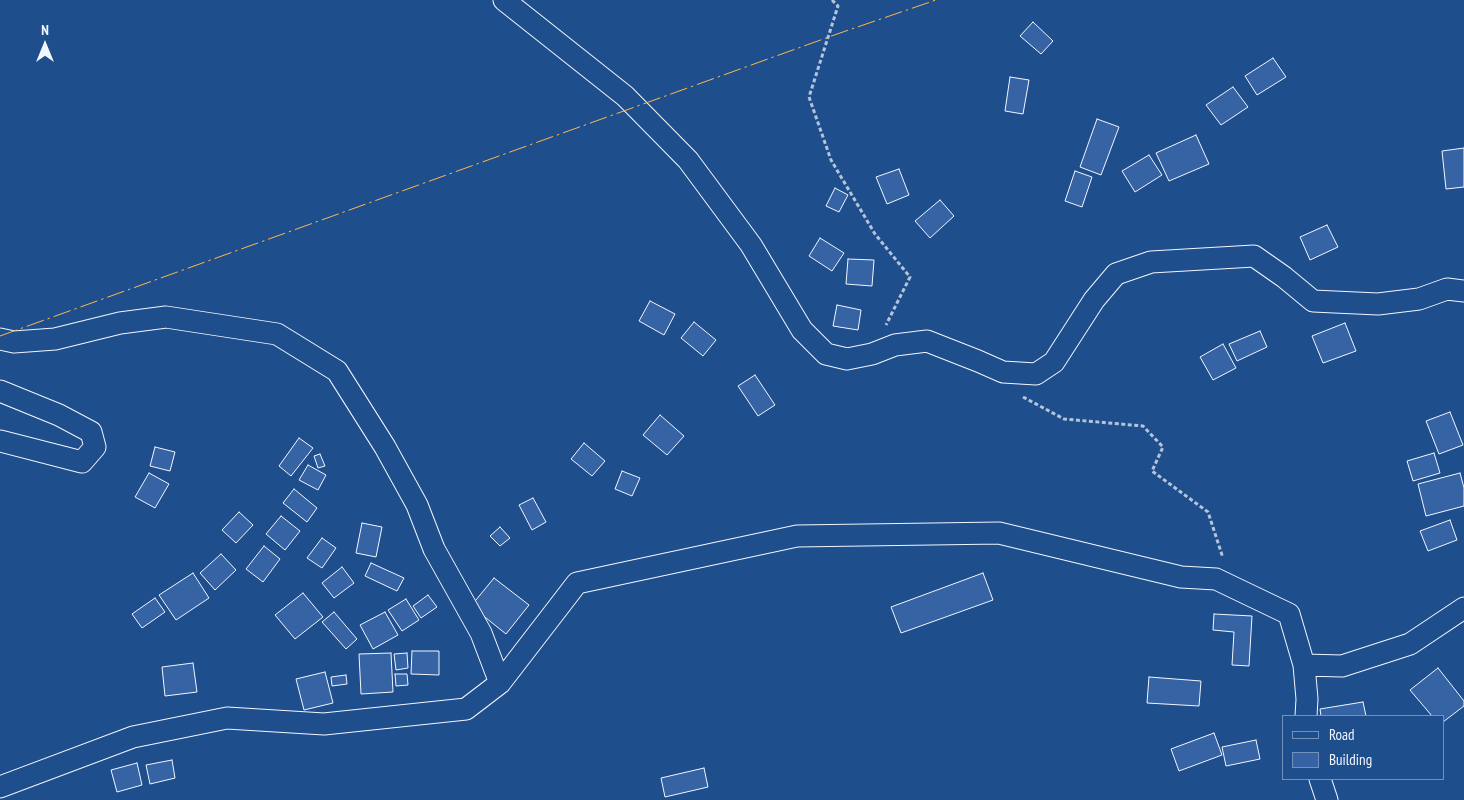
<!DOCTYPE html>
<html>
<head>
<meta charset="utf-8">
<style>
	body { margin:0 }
	#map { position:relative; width:1464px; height:800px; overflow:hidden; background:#1f4e8c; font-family:"PT Sans Narrow",sans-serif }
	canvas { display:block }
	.legend { position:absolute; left:1282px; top:715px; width:162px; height:65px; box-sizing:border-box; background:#1f4e8c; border:1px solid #7391ba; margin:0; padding:6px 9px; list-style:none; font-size:15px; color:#f2f6ff }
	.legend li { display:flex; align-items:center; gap:10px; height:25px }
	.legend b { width:25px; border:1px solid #7391ba }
	.north { position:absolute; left:20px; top:20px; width:50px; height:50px; -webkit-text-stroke:4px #1f4e8c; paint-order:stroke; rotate:0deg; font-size:14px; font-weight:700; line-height:20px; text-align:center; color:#f2f6ff }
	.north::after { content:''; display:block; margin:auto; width:18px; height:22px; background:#f2f6ff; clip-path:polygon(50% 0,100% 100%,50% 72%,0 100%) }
</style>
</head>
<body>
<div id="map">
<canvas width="1464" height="800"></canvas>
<ul class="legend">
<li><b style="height:6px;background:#1f4e8c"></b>Road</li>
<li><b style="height:14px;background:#3563a3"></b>Building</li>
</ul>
<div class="north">N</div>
</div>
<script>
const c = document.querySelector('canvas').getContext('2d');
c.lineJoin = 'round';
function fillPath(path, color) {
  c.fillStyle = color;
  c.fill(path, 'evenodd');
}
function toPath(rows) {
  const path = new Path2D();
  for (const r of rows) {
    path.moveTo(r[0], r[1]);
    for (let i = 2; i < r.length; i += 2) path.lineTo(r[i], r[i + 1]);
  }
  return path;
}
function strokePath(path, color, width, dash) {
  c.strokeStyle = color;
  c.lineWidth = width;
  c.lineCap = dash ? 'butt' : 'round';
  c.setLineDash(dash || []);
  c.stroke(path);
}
const building = toPath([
	[1033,22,1053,41,1041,54,1020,36,1033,22],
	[1273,58,1286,77,1257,95,1245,76,1273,58],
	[1010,77,1029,80,1023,114,1005,111,1010,77],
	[1233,87,1248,107,1221,125,1206,105,1233,87],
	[1097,119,1119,127,1101,175,1080,167,1097,119],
	[1196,135,1209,164,1169,181,1156,153,1196,135],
	[1464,148,1464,187,1446,189,1442,151,1464,148],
	[1149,155,1162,175,1135,192,1122,171,1149,155],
	[899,169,909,195,887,204,876,177,899,169],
	[1075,171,1092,177,1082,207,1065,201,1075,171],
	[835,188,848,195,839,212,826,206,835,188],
	[940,200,954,216,930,238,915,221,940,200],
	[1327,225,1338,247,1310,260,1300,237,1327,225],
	[820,238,844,253,832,271,809,256,820,238],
	[848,259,874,260,872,286,846,284,848,259],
	[650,301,675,314,664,335,639,321,650,301],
	[837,305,861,310,858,330,833,326,837,305],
	[694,322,716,340,703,356,681,338,694,322],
	[1345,323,1356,351,1323,363,1312,336,1345,323],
	[1260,331,1267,347,1237,361,1229,344,1260,331],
	[1223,344,1236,368,1213,380,1200,357,1223,344],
	[755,375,775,405,758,416,738,386,755,375],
	[1450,412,1463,445,1439,454,1426,421,1450,412],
	[660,415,684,436,667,455,643,435,660,415],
	[299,438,313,448,291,476,279,466,299,438],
	[584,443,605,461,592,476,571,459,584,443],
	[155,447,175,452,170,471,150,466,155,447],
	[1434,453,1440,473,1413,481,1407,461,1434,453],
	[320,454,325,466,318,468,314,456,320,454],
	[308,465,326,475,318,490,299,480,308,465],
	[622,471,640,478,632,496,615,489,622,471],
	[149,473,169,484,155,508,135,497,149,473],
	[1460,473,1464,488,1464,506,1426,516,1418,484,1460,473],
	[294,489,317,508,307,522,283,503,294,489],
	[533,498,546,522,532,530,519,505,533,498],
	[239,512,253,525,236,543,222,530,239,512],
	[281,516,300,531,285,550,266,534,281,516],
	[1450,520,1457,540,1428,551,1420,531,1450,520],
	[362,523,382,527,376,557,356,553,362,523],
	[500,527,510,538,500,546,490,536,500,527],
	[322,538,336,548,322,568,307,558,322,538],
	[264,546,280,559,263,582,246,569,264,546],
	[221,554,236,570,215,590,200,573,221,554],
	[371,563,404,578,397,591,365,576,371,563],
	[342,567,354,583,334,598,322,583,342,567],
	[193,573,209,598,176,620,159,595,193,573],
	[983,573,993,600,901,633,891,607,983,573],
	[494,578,529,605,506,634,471,606,494,578],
	[303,593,323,617,295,639,275,615,303,593],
	[428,595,437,607,421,618,413,606,428,595],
	[155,598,165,612,142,628,132,614,155,598],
	[406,599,419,620,402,631,388,610,406,599],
	[334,612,357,639,346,649,322,622,334,612],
	[385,612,398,635,373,649,360,625,385,612],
	[1214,614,1252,616,1249,666,1232,665,1234,632,1213,630,1214,614],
	[412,651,439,651,439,675,411,674,412,651],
	[391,653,393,692,361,694,359,654,391,653],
	[407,653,408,668,396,670,394,654,407,653],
	[193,663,197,692,165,696,162,667,193,663],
	[1438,668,1464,701,1464,706,1443,722,1443,716,1432,716,1410,690,1438,668],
	[325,672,333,703,304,710,296,679,325,672],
	[395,674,407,674,408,685,396,686,395,674],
	[346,675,347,684,332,686,331,677,346,675],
	[1149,677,1201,681,1199,706,1147,703,1149,677],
	[1363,702,1366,716,1321,716,1320,709,1363,702],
	[1214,733,1222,755,1179,771,1171,749,1214,733],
	[1256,740,1260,759,1226,766,1222,747,1256,740],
	[172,760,175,778,150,784,146,765,172,760],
	[137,763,142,785,117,792,111,770,137,763],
	[704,768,708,787,665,797,661,778,704,768]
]);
const path = toPath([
	[832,0,838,6,809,97,831,160,875,234,910,277,886,325],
	[1023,397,1064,419,1143,426,1163,447,1152,471,1208,512,1223,558]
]);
const street = toPath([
	[504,0,625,96,688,160,751,245,802,330,826,354,847,359,872,354,895,345,927,341,978,361,1003,372,1036,374,1054,362,1094,300,1116,274,1151,262,1254,256,1284,277,1313,301,1378,304,1419,299,1447,289,1464,291],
	[0,339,14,342,55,339,120,323,166,317,277,334,337,371,385,447,417,505,434,549,481,633,500,683],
	[0,391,59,415,91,432,95,447,82,462,0,441],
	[1306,716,1307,699,1304,665,1342,666,1410,644,1464,608],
	[1320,779,1327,800],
	[0,787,133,737,227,718,324,724,466,709,500,683,577,583,797,536,999,533,1181,577,1216,579,1289,614,1304,665]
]);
const power = toPath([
	[0,336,840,33,936,0]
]);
fillPath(building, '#3563a3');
strokePath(building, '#f2f6ff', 1);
strokePath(street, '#f2f6ff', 23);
strokePath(path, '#b3c4dc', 3, [4, 2.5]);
strokePath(street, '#1f4e8c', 21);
strokePath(power, '#ffb74d', 1, [18, 4, 2.5, 4]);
</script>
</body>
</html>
